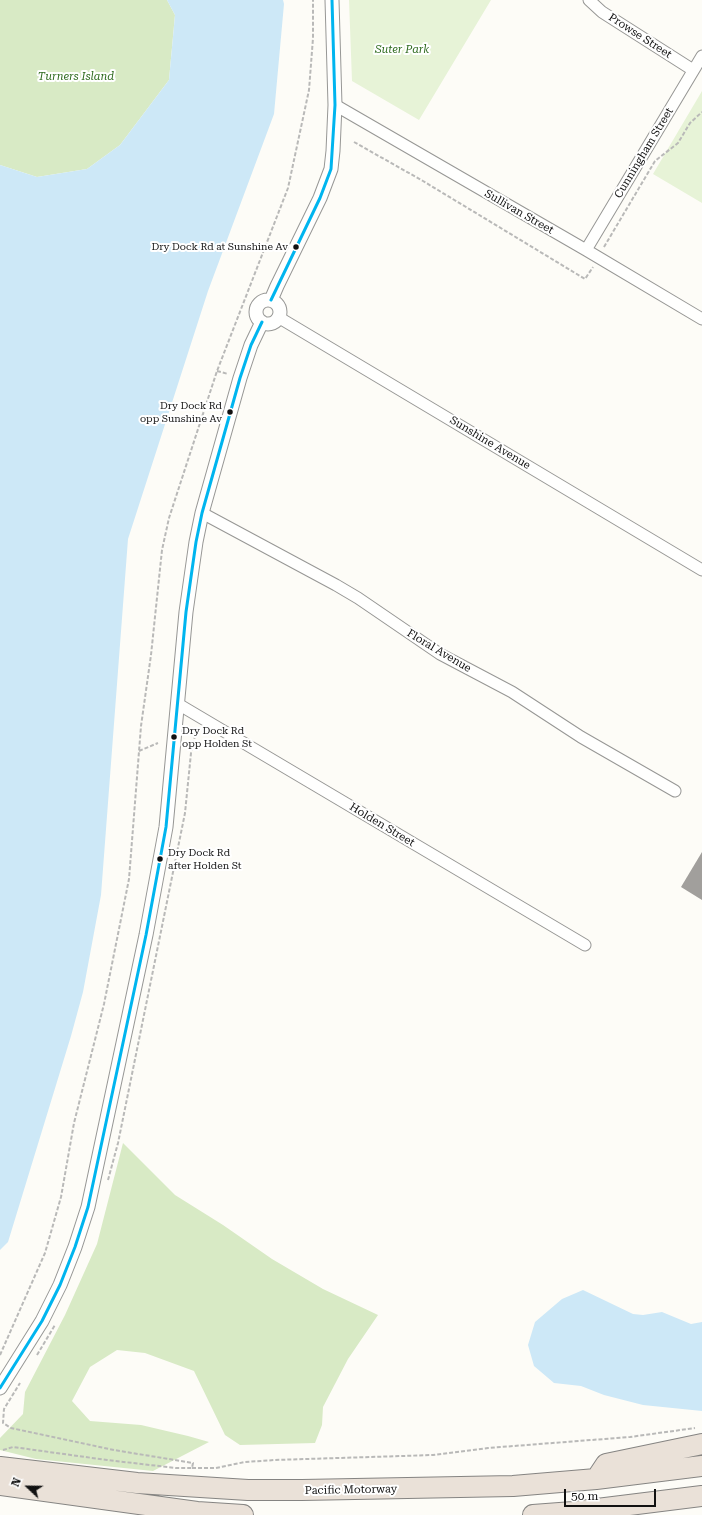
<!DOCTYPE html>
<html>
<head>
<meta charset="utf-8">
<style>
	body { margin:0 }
	#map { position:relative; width:702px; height:1515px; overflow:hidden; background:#fdfcf7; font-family:"Roboto Serif",serif }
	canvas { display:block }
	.north { position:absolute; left:8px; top:1467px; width:40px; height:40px; -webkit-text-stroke:3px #fff; paint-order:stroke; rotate:292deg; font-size:11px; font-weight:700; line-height:16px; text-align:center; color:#111 }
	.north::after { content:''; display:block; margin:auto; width:14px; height:18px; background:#111; clip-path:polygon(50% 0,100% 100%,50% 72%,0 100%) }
	.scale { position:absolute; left:564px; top:1489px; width:92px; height:18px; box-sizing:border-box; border:2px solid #111; border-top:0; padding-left:5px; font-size:12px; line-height:14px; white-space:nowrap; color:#111; -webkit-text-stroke:3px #fff; paint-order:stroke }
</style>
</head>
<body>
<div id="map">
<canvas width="702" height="1515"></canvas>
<div class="north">N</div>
<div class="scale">50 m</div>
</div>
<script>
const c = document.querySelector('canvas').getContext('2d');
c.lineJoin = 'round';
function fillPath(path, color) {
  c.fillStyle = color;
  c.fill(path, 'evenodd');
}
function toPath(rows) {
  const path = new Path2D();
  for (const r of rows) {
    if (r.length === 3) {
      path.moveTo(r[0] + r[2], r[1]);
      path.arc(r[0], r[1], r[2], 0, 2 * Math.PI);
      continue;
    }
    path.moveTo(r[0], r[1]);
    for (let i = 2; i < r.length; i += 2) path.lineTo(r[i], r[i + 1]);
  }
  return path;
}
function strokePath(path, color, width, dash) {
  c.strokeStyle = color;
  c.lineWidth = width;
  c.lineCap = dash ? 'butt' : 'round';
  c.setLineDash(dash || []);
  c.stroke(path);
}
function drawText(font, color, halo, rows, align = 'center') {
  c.font = font + ' "Roboto Serif",serif';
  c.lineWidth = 4;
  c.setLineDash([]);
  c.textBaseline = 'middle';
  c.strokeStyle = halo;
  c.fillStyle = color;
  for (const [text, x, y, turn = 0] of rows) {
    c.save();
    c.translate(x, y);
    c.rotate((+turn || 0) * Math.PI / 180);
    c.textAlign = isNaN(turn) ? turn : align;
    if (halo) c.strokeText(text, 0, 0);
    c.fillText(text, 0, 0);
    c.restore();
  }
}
const green = toPath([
	[349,0,491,0,419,120,352,81],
	[702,91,702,203,653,174]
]);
const forest = toPath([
	[0,0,167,0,175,15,169,80,120,145,87,169,37,177,0,165],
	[123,1143,175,1195,223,1225,272,1259,323,1289,378,1315,348,1359,323,1407,322,1425,315,1443,240,1445,225,1435,194,1371,145,1353,117,1350,90,1367,72,1401,90,1421,141,1425,188,1436,209,1442,153,1471,36,1459,0,1450,0,1438,23,1414,25,1392,65,1315,97,1244]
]);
const water = toPath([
	[167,0,283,0,284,4,274,114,208,291,128,539,101,895,83,992,71,1036,8,1242,0,1250,0,165,37,177,87,169,120,145,169,80,175,15],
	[583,1290,633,1314,643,1315,662,1312,691,1324,702,1322,702,1411,643,1405,604,1395,581,1386,554,1383,534,1366,528,1345,535,1322,562,1299]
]);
const building = toPath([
	[702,852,702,900,681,887]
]);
const path = toPath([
	[354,142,423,181,585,279,593,267],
	[604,247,655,161,678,143,690,123,702,112],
	[217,371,228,374],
	[139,751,158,743],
	[108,1180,118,1143,185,813,191,753,196,731],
	[0,1355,45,1253,61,1197,74,1123,104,1004,129,879,141,726,151,655,162,550,169,518,217,371,288,188,309,90,313,38,313,0],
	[37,1355,55,1325],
	[3,1450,13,1447,107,1460,176,1468,192,1468,193,1463,114,1450,11,1428,3,1423,4,1409,20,1383],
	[192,1468,216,1468,245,1462,275,1460,433,1455,488,1448,630,1437,695,1428]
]);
const minor = toPath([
	[589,0,602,12,693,70],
	[335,105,586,250,702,319],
	[586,250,702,56],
	[278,317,702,570],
	[202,513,336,585,358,598,440,654,512,692,581,737,675,791],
	[178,704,585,945]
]);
const tertiary = toPath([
	[271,300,277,286,320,198,331,169,333,151,335,105,332,0],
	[268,312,12],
	[0,1388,42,1321,60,1285,75,1247,88,1207,146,935,166,827,186,612,196,542,202,513,240,378,251,345,262,322]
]);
const motorway = toPath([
	[0,1467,137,1483,248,1490,302,1490,513,1486,596,1479,702,1466],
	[596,1479,606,1464,702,1444],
	[0,1485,197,1512,243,1515],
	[533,1515,573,1512,702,1496]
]);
const bus1 = toPath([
	[271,300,320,198,331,169,335,105,332,0],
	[0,1388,42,1321,60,1285,75,1247,88,1207,146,935,166,827,186,612,196,542,202,513,240,378,251,345,262,322]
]);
const markers = [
	[296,247,3.5,"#111"],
	[230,412,3.5,"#111"],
	[174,737,3.5,"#111"],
	[160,859,3.5,"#111"]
];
const busNames = [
	["Dry Dock Rd at Sunshine Av",288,247],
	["Dry Dock Rd",222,406],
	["opp Sunshine Av",222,419],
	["Dry Dock Rd",182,731,"left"],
	["opp Holden St",182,744,"left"],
	["Dry Dock Rd",168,853,"left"],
	["after Holden St",168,866,"left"]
];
const streetNames = [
	["Prowse Street",640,36,33],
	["Cunningham Street",644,153,-59],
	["Sullivan Street",519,212,30],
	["Sunshine Avenue",490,443,31],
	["Floral Avenue",439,651,31],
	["Holden Street",382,825,31],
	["Pacific Motorway",351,1490,-1]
];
const parkNames = [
	["Suter Park",402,50],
	["Turners Island",76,77]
];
fillPath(green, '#e7f3d7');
fillPath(forest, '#d8eac5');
fillPath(water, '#cde8f7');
fillPath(building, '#a19f9c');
strokePath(minor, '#979795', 13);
strokePath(tertiary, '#979795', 15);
strokePath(motorway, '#858482', 22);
strokePath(path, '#b9b9b8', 2, [4, 2]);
strokePath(minor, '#fffffe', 11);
strokePath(tertiary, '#fffffe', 13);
strokePath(motorway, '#eae1d8', 20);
strokePath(bus1, '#00b5ef', 3);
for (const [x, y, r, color] of markers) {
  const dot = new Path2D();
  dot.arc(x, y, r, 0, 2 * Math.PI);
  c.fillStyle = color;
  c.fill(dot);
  strokePath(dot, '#fff', 1.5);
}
drawText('10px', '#111', '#fff', busNames, 'right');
drawText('11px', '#111', '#fff', streetNames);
drawText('italic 11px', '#2f6b1f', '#fff', parkNames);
</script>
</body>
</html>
